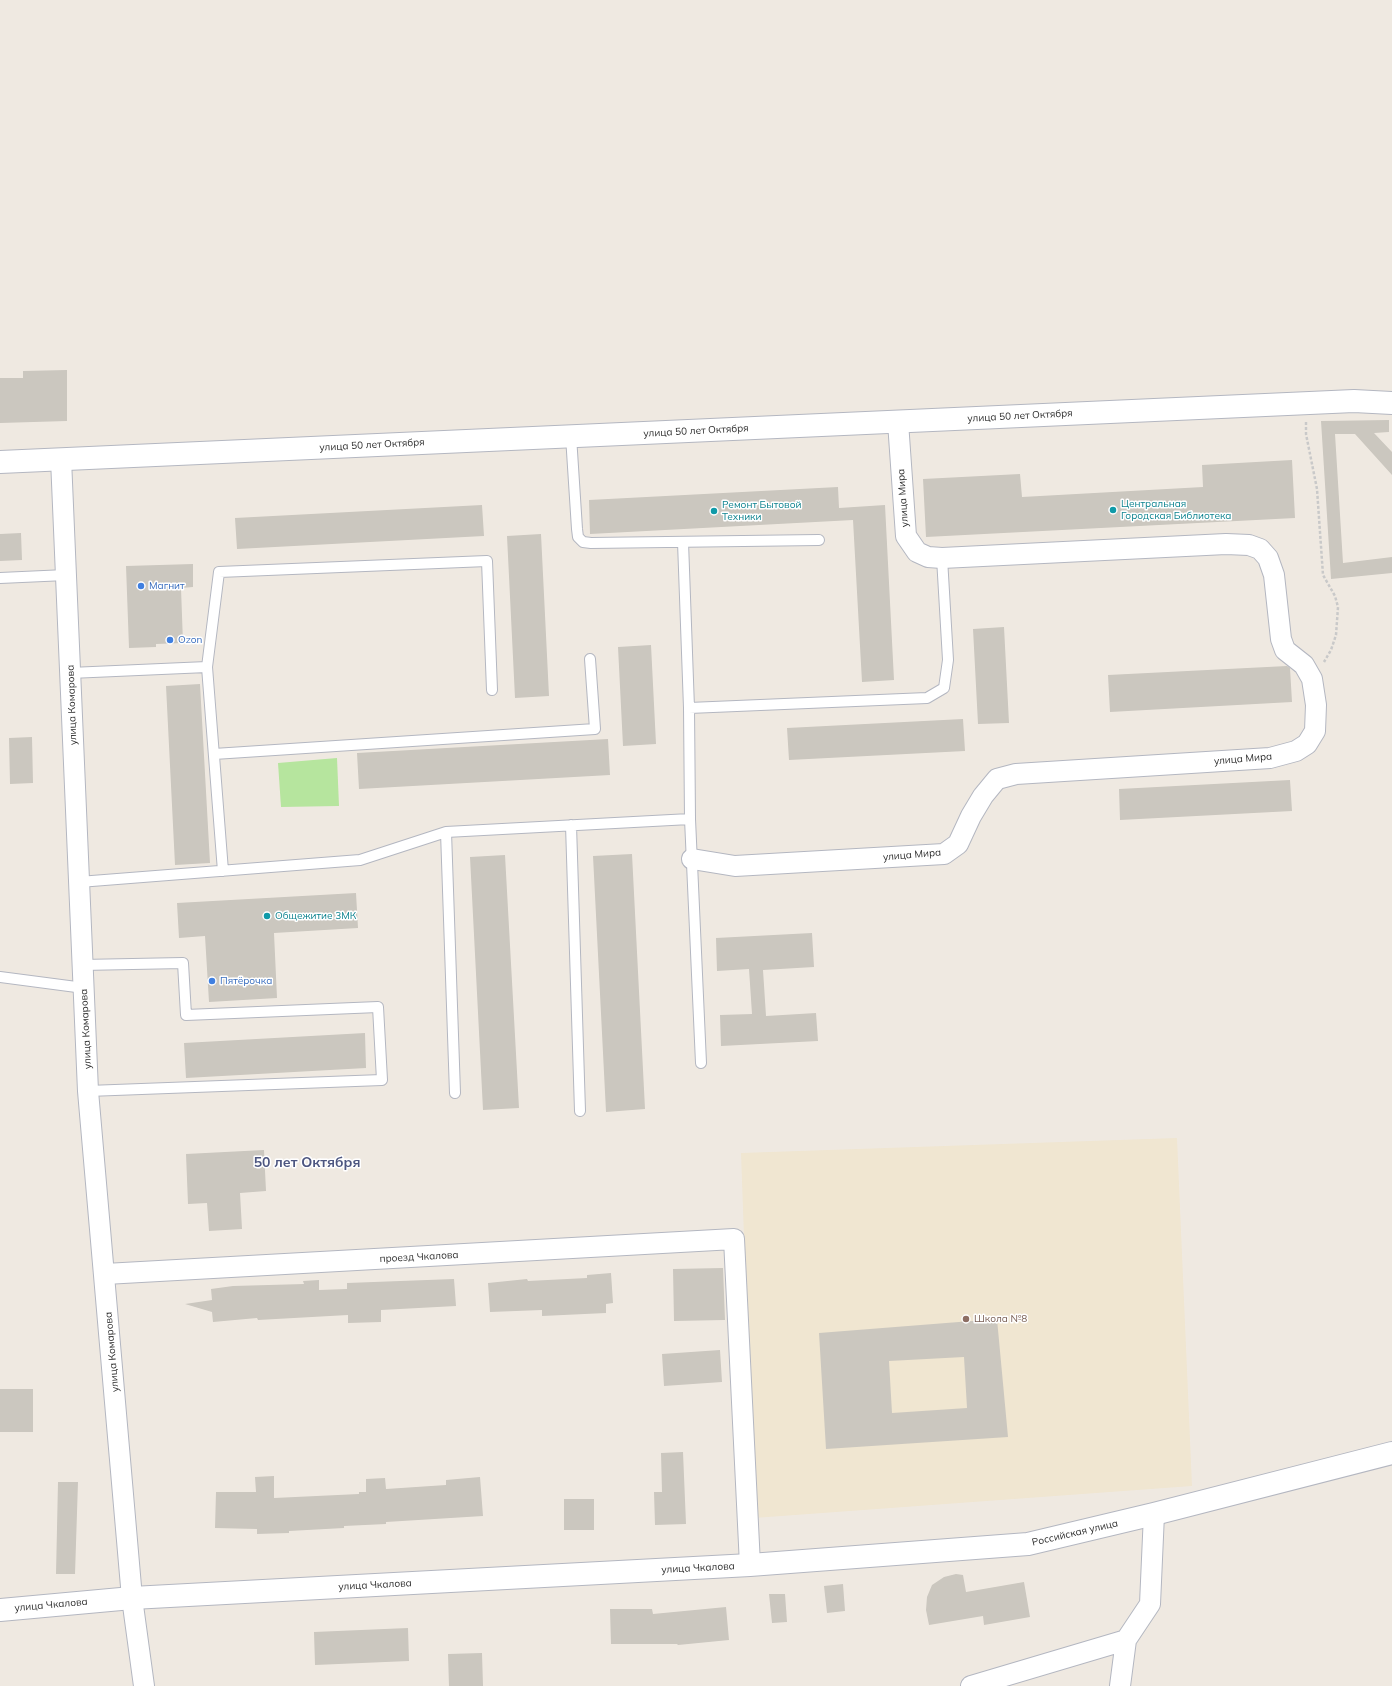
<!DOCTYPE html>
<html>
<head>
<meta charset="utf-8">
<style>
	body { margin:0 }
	canvas { display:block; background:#efe9e1 }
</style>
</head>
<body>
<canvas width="1392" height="1686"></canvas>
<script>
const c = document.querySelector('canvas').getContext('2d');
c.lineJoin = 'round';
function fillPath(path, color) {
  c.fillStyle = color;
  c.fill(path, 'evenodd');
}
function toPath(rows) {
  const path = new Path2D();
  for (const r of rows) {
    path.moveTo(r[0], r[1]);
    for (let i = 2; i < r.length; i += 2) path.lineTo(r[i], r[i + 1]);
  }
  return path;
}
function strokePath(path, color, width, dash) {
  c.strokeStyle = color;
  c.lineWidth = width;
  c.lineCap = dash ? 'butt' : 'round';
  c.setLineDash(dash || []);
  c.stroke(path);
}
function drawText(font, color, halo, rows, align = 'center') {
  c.font = font + ' Mulish,sans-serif';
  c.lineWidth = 3;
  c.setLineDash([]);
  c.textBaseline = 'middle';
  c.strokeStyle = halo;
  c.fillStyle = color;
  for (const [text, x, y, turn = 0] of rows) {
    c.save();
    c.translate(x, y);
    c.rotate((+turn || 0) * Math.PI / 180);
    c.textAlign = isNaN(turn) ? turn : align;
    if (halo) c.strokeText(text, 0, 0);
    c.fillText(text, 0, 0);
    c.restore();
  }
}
const education = toPath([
	[1177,1138,1192,1486,754,1518,741,1153]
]);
const green = toPath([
	[337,758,339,806,281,807,278,763]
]);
const building = toPath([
	[67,370,67,421,0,423,0,378,23,378,23,371],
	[1389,420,1389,432,1374,433,1392,452,1392,475,1355,434,1335,434,1343,563,1392,557,1392,573,1331,579,1321,421],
	[1292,460,1295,518,926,537,923,479,1020,474,1022,497,1203,487,1202,465],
	[838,487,839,508,885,505,894,680,862,682,853,520,590,534,589,500],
	[482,505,484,536,237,549,235,518],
	[21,533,22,560,0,561,0,534],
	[541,534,549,696,515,698,507,536],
	[193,564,193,587,181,588,183,643,156,644,156,647,129,648,126,566],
	[1004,627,1009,723,978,724,973,629],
	[651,645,656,744,623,746,618,647],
	[1287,666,1290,668,1292,702,1110,712,1108,675],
	[200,684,210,863,175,865,166,686],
	[963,719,965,751,789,760,787,728],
	[32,737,33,783,10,784,9,738],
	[608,739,610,775,359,789,357,753],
	[1290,780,1292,811,1120,820,1119,789],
	[632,854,645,1109,606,1112,593,856],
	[505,855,519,1108,483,1110,470,857],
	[356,893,358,928,274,933,277,998,209,1002,205,936,179,938,177,903],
	[812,933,814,967,763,970,766,1016,816,1013,818,1041,721,1046,720,1015,752,1014,749,969,717,971,716,938],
	[365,1033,366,1068,186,1078,184,1043],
	[264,1150,266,1191,240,1193,242,1229,209,1231,207,1203,188,1204,186,1154],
	[723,1268,725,1320,674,1321,673,1269],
	[611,1273,613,1303,606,1304,606,1313,542,1316,542,1310,490,1312,488,1283,527,1279,528,1281,587,1278,587,1275],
	[454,1279,456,1306,381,1310,381,1322,348,1323,348,1315,258,1320,257,1318,213,1322,212,1312,185,1304,212,1300,211,1289,233,1286,304,1284,303,1281,319,1280,319,1290,347,1289,347,1283],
	[997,1319,1008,1437,826,1449,819,1333],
	[964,1357,967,1408,892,1413,889,1361],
	[720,1350,722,1382,664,1386,662,1354],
	[0,1389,33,1389,33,1432,0,1432],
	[683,1452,686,1524,655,1525,654,1492,662,1492,661,1453],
	[274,1476,274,1498,359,1494,359,1492,366,1492,366,1479,385,1478,386,1489,446,1485,446,1480,480,1477,483,1516,386,1522,386,1524,344,1526,344,1528,289,1531,289,1533,257,1534,257,1529,215,1528,216,1492,256,1492,255,1477],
	[58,1482,78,1482,75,1574,56,1574],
	[564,1499,594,1499,594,1530,564,1530],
	[956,1574,963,1575,966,1592,1024,1582,1030,1617,984,1625,983,1616,929,1625,926,1610,927,1597,932,1585,944,1577],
	[843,1584,845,1611,827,1613,824,1586],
	[769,1594,785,1594,787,1622,772,1623],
	[726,1607,729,1640,678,1645,677,1644,611,1644,610,1609,652,1609,653,1614],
	[408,1628,409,1661,315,1665,314,1632],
	[482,1653,483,1686,449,1686,448,1654]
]);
const path = toPath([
	[1306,422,1306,434,1317,489,1323,575,1335,596,1338,607,1336,635,1331,650,1324,662]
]);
const lane = toPath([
	[571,436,577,529,578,537,583,542,591,543,819,540],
	[683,542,689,708,690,819,701,1063],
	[0,578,66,575],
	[207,667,223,871],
	[70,673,207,667,219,572,487,561,492,690],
	[689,708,927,698,944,688,948,660,942,558],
	[214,754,595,729,590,659],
	[571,825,580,1111],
	[446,832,455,1093],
	[79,882,360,860,446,832,690,819],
	[82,965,183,963,186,1015,378,1007,382,1080,88,1091],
	[0,977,84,988]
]);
const street = toPath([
	[61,459,88,1091,132,1598,144,1686],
	[692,859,735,866,944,854,958,844,971,816,983,796,997,779,1016,774,1270,758,1296,751,1307,744,1315,731,1316,705,1312,679,1304,665,1285,650,1281,639,1274,575,1268,558,1260,549,1249,545,1226,544,942,558,928,557,917,552,906,536,898,422],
	[105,1274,734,1239,750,1565],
	[971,1686,1126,1640],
	[1120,1686,1126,1640,1150,1604,1154,1514]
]);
const secondary = toPath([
	[0,462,1354,401,1392,403],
	[0,1610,132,1598,750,1565,1028,1544,1154,1514,1392,1453]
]);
const markers = [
	[1113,510,4,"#0f9aa8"],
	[714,511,4,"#0f9aa8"],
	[141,586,4,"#3f7fe0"],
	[170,640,4,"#3f7fe0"],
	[267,916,4,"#0f9aa8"],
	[212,981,4,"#3f7fe0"],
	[966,1319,4,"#8d6e63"]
];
const streetNames = [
	["улица 50 лет Октября",1020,416,-3],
	["улица 50 лет Октября",696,431,-3],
	["улица 50 лет Октября",372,445,-3],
	["улица Мира",903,498,-94],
	["улица Комарова",72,705,-92],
	["улица Мира",1243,759,-5],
	["улица Мира",912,855,-5],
	["улица Комарова",86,1029,-93],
	["проезд Чкалова",419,1257,-3],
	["улица Комарова",112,1352,-95],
	["Российская улица",1075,1533,-13],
	["улица Чкалова",698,1568,-3],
	["улица Чкалова",375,1585,-3],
	["улица Чкалова",51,1605,-5]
];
const cultureNames = [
	["Центральная",1121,504],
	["Городская Библиотека",1121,516],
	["Ремонт Бытовой",722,505],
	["Техники",722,517],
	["Общежитие 3МК",275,916]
];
const shopNames = [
	["Магнит",149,586],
	["Ozon",178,640],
	["Пятёрочка",220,981]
];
const educationNames = [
	["Школа №8",974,1319]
];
const districtNames = [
	["50 лет Октября",307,1163]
];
fillPath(education, '#f0e6d1');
fillPath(green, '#b6e59e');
fillPath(building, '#cbc7bf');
strokePath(lane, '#b4b7c1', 12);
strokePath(street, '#b4b7c1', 22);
strokePath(secondary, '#b4b7c1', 24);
strokePath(path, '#c9c9c9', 2.5, [3, 2]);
strokePath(lane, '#fff', 10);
strokePath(street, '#fff', 20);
strokePath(secondary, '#fff', 22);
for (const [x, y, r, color] of markers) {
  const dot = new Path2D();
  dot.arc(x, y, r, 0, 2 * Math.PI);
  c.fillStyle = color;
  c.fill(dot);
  strokePath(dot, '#fff', 1.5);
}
drawText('10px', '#2e2e2e', '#fff', streetNames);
drawText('10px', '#0d838f', '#fff', cultureNames, 'left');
drawText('10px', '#366cbe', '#fff', shopNames, 'left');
drawText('10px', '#785e54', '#fff', educationNames, 'left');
drawText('bold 14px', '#4d5680', '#fff', districtNames);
</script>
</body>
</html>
